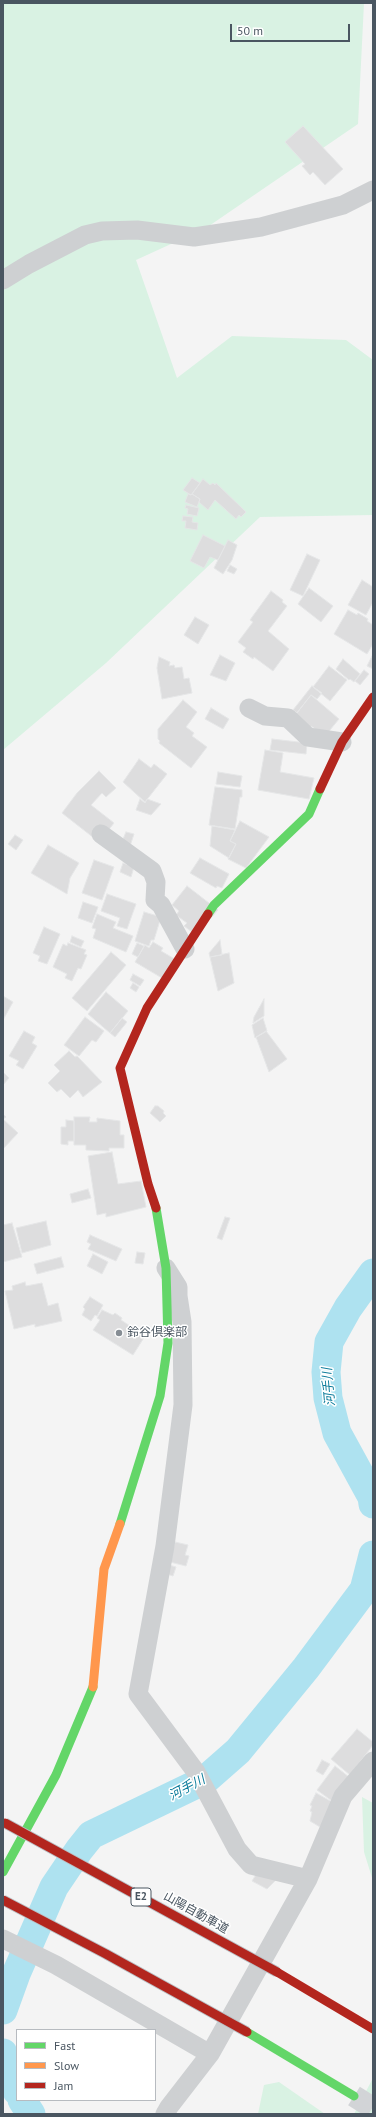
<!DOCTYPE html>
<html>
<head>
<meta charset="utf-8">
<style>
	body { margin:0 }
	#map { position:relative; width:376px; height:2117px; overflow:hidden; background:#f4f4f4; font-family:"PT Sans",sans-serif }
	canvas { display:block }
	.frame { position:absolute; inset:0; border:4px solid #4a5661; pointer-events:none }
	.legend { position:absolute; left:16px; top:2029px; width:140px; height:72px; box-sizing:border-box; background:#fff; border:1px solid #b7bbc0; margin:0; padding:5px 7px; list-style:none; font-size:12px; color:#4a5661 }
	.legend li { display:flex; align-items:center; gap:8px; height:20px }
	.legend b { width:20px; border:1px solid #b7bbc0 }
	.scale { position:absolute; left:230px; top:24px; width:120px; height:18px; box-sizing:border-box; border:2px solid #4a5661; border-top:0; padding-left:5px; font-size:12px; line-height:14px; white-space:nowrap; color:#4a5661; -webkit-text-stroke:3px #fff; paint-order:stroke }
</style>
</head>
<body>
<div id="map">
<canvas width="376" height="2117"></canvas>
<div class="frame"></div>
<ul class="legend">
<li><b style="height:5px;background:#63d668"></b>Fast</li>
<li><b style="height:5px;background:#ff974d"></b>Slow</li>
<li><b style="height:5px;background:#b3261e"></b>Jam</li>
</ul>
<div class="scale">50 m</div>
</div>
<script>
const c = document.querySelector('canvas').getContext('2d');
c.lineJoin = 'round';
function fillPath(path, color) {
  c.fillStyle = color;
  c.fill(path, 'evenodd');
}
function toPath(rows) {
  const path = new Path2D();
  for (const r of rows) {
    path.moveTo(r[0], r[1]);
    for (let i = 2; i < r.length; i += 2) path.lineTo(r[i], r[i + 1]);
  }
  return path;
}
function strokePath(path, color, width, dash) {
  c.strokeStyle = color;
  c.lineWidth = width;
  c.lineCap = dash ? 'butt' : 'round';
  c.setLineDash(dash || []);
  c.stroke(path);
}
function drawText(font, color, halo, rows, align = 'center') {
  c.font = font + ' "PT Sans","Noto Sans JP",sans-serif';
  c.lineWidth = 3;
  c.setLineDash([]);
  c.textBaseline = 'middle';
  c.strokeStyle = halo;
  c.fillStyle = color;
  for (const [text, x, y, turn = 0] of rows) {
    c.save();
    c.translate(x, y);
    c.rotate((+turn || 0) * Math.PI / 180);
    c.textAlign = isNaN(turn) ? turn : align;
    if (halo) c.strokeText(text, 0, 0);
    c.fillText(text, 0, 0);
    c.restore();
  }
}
const green = toPath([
	[3,3,364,3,358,124,206,228,136,260,177,378,232,336,346,340,373,360,373,515,260,517,106,663,3,750],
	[362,1797,373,1803,373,1881,364,1852],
	[373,2078,373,2114,354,2114],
	[279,2082,325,2114,258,2114,264,2085]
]);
const river = toPath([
	[373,1273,348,1308,329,1342,326,1372,328,1398,337,1433,372,1497,373,1504],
	[3,2010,16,1974,54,1887,79,1850,91,1835,205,1780,238,1751,306,1668,364,1590,373,1555],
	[3,2053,17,2091],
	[22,2100,31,2114]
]);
const building = toPath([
	[303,126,343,169,325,185,313,172,310,175,302,166,305,164,285,142,303,126],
	[192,478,200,483,191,495,183,490,192,478],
	[203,479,210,485,213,483,215,485,216,483,246,512,241,517,239,515,236,519,215,500,208,510,199,502,200,499,192,494,203,479],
	[188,494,191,495,192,494,200,499,197,507,185,502,188,494],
	[186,505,199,508,197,516,187,514,188,509,185,508,186,505],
	[183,516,193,517,192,522,198,523,197,530,185,528,186,521,182,521,183,516],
	[203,535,225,546,218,560,210,557,204,568,190,561,203,535],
	[228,540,237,545,232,560,223,574,214,568,228,540],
	[307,554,320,560,303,596,290,590,307,554],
	[230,565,237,569,234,574,227,571,230,565],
	[362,580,373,587,373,602,366,615,348,605,362,580],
	[309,588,333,606,321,622,298,604,309,588],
	[271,591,283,600,282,602,287,606,268,631,289,649,273,671,254,657,253,659,243,652,246,648,238,642,253,622,250,620,271,591],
	[348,610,357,615,358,613,368,619,367,621,373,625,373,644,367,654,334,634,348,610],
	[195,617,209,625,198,644,184,635,195,617],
	[373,654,373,669,367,666,373,654],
	[220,655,235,663,226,681,210,675,220,655],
	[159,657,170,662,169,666,174,665,175,668,182,667,184,679,189,678,192,693,162,699,157,668,159,657],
	[343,659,360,674,354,682,350,679,349,680,336,669,343,659],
	[329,666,347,680,330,701,313,687,329,666],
	[364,670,369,674,360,685,355,681,364,670],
	[312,686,322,693,317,699,311,695,297,713,293,710,312,686],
	[311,695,339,719,325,736,311,726,306,731,296,714,311,695],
	[183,700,197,712,186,727,194,733,192,736,207,747,191,768,159,743,160,741,158,739,158,729,183,700],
	[211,708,229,719,223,729,205,719,211,708],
	[272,739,307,743,306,754,270,750,272,739],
	[265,750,283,753,280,772,314,778,309,799,258,790,265,750],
	[139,759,151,768,154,764,167,774,145,802,123,782,139,759],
	[99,771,116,788,106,797,102,793,91,805,114,823,99,842,62,813,77,793,99,771],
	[218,772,242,776,240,787,216,784,218,772],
	[215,787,242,790,242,797,240,797,235,829,209,825,215,787],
	[140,799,145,803,147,799,161,804,151,815,136,810,140,799],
	[240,821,269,837,246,868,228,859,236,844,230,841,240,821],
	[212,826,235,830,230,841,236,844,229,858,210,846,212,826],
	[126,832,134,834,129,849,120,846,126,832],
	[15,835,23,840,16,850,8,844,15,835],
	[48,845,79,863,70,878,67,894,31,873,48,845],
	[200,858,229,874,222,888,217,886,216,888,190,873,200,858],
	[94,860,114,867,102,900,82,893,94,860],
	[123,863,134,867,131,877,120,872,123,863],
	[187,886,218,910,196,935,184,926,187,923,176,915,179,911,172,905,187,886],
	[107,894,136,904,127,929,117,926,120,918,101,911,107,894],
	[83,902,98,907,92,923,78,918,83,902],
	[144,912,161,917,154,940,151,940,149,946,135,941,144,912],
	[97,914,116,922,113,928,133,936,126,952,93,938,96,929,92,928,97,914],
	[44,927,60,934,47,964,38,961,40,956,33,953,44,927],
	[72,936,84,941,81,947,70,942,72,936],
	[220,940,222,955,210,957,209,953,220,940],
	[153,942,163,948,161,951,178,961,167,981,135,962,145,945,149,948,153,942],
	[68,943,86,950,84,954,87,955,81,969,78,968,72,981,65,978,67,974,53,967,63,944,67,946,68,943],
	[137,943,144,946,138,957,132,954,137,943],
	[111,952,126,965,87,1011,72,998,111,952],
	[229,953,234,983,218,991,210,957,229,953],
	[133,974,144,980,140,986,130,980,133,974],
	[133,983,139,987,136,992,130,988,133,983],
	[106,992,128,1011,110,1033,88,1014,106,992],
	[3,996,13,1002,3,1020,3,996],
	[264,999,264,1016,253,1023,254,1017,264,999],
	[85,1017,104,1031,96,1042,92,1040,79,1056,64,1045,85,1017],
	[122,1018,127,1022,115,1037,110,1033,122,1018],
	[263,1018,267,1031,255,1038,252,1025,263,1018],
	[24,1031,35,1037,32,1043,37,1046,23,1069,16,1065,19,1061,9,1056,24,1031],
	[266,1031,287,1059,269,1072,256,1037,266,1031],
	[69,1051,75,1057,77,1056,102,1082,83,1097,78,1090,70,1098,61,1089,57,1092,48,1083,60,1071,54,1065,69,1051],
	[3,1072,9,1078,3,1085,3,1072],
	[155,1106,158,1106,164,1111,163,1113,166,1116,160,1122,150,1113,155,1106],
	[3,1114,6,1117,3,1119,18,1133,3,1149,3,1114],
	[74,1117,90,1117,89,1122,97,1122,97,1118,120,1121,120,1135,124,1135,124,1148,109,1148,109,1151,86,1150,86,1145,74,1145,74,1117],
	[66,1120,74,1121,74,1141,68,1141,68,1145,61,1144,61,1127,66,1127,66,1120],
	[112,1152,118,1184,141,1181,146,1207,106,1217,106,1213,97,1215,88,1156,112,1152],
	[88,1189,91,1198,72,1203,70,1194,88,1189],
	[225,1217,230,1218,222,1240,217,1238,225,1217],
	[46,1221,51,1245,22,1253,16,1228,46,1221],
	[12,1223,22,1257,3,1262,3,1225,12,1223],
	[90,1235,122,1249,116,1261,88,1249,91,1244,87,1242,90,1235],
	[137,1252,145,1253,143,1264,135,1263,137,1252],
	[93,1254,108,1262,102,1274,87,1266,93,1254],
	[61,1257,64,1267,37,1274,34,1264,61,1257],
	[25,1282,26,1286,42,1283,48,1306,58,1303,62,1321,35,1327,35,1324,14,1329,5,1291,13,1290,12,1286,25,1282],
	[90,1297,103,1305,97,1316,95,1315,91,1321,82,1315,85,1309,83,1307,90,1297],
	[102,1310,113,1315,115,1313,122,1318,121,1320,145,1336,133,1355,93,1330,100,1320,97,1318,102,1310],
	[175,1542,188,1545,185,1555,189,1556,186,1566,170,1562,169,1565,176,1567,173,1576,167,1574,175,1542],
	[357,1729,373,1742,373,1745,350,1775,331,1759,357,1729],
	[322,1760,330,1764,323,1775,316,1771,322,1760],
	[335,1766,349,1777,332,1801,317,1790,335,1766],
	[316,1793,334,1803,320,1827,310,1821,312,1812,310,1811,312,1806,310,1805,316,1793],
	[257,1873,276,1880,267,1889,252,1881,257,1873]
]);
const highwayTunnel = toPath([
	[354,2096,373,2108]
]);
const street = toPath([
	[3,280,29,264,85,235,102,231,137,230,194,237,261,227,343,205,373,190],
	[249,708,265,716,288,718,308,737,342,742],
	[101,834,152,871,156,882,155,900,161,905,185,949],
	[166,1268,178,1287,178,1296,182,1322,183,1405,165,1546,138,1694,196,1772,237,1849,251,1865,308,1879],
	[3,1939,56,1965,210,2054],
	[165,2114,169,2107,210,2054,308,1879,343,1796,373,1761]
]);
const fast = toPath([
	[208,914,214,905,309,814,320,789],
	[120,1524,160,1396,168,1343,166,1268,156,1208],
	[3,1872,56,1775,93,1687],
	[247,2032,354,2096]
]);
const slow = toPath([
	[93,1687,104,1569,120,1524]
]);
const jam = toPath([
	[320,789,342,742,373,697],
	[156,1208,148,1184,120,1068,147,1008,208,914],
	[277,1972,373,2029]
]);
const jamBridge = toPath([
	[5,1823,277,1972],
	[3,1900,106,1954,247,2032]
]);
const markers = [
	[119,1333,4,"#868d94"]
];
const shields = [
	[141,1897,20]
];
const shieldNames = [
	["E2",141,1897]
];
const poiNames = [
	["鈴谷倶楽部",127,1333]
];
const streetNames = [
	["山陽自動車道",196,1913,29]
];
const waterNames = [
	["河手川",329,1387,-95],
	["河手川",187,1788,-28]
];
fillPath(green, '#d9f2e3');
strokePath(river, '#aee2f0', 29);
fillPath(building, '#ddddde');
strokePath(building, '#e5e6e7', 1);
strokePath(highwayTunnel, '#d2d4d7', 22, [22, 11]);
strokePath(street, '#ced0d2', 19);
strokePath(fast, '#63d668', 9);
strokePath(slow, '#ff974d', 9);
strokePath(jam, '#b3261e', 9);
strokePath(jamBridge, '#b9bec3', 11, []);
strokePath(jamBridge, '#b3261e', 9);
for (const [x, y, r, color] of markers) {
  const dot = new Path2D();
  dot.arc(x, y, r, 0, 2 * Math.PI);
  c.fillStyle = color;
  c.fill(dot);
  strokePath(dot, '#fff', 1.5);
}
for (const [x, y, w] of shields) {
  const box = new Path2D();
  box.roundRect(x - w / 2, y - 9, w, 18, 3);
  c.fillStyle = '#fff';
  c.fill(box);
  strokePath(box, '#4a5661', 1);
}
drawText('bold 11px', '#4a5661', null, shieldNames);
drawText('12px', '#4a5661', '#fff', poiNames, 'left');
drawText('12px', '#4a5661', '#fff', streetNames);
drawText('italic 13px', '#0c7c9b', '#fff', waterNames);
</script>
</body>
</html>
